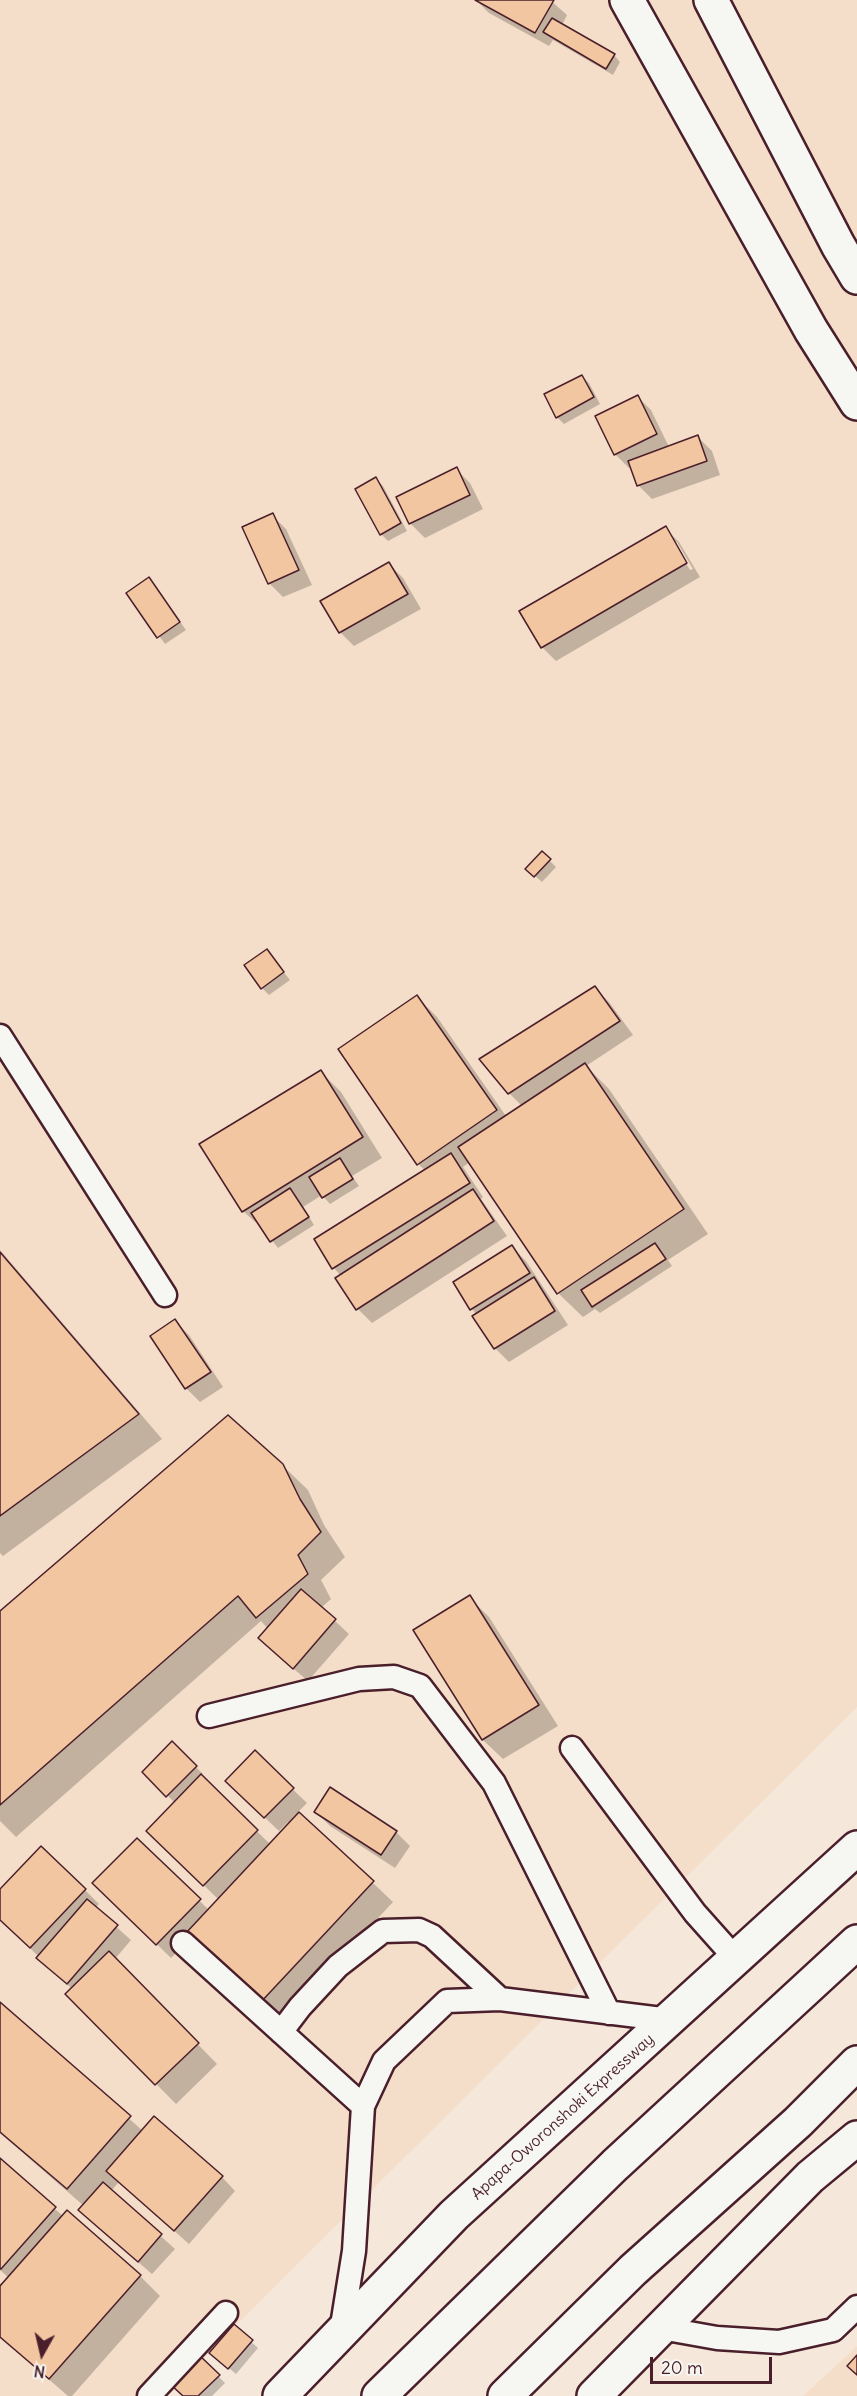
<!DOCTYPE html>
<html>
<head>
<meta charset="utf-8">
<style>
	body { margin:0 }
	#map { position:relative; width:857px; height:2396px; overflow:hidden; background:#f5e8da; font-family:Delius,sans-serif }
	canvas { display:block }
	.north { position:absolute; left:12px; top:2324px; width:60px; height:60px; -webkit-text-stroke:4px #f6f6f2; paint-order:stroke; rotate:188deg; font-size:16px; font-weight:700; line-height:24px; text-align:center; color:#4a1f2b }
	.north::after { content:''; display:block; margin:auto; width:21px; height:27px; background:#4a1f2b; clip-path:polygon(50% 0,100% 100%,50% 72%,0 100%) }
	.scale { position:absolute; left:650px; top:2357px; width:122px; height:27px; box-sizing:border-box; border:3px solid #4a1f2b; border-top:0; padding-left:8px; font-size:18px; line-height:21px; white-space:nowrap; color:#4a1f2b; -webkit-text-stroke:4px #f6f6f2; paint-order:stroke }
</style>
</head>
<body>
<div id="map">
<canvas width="857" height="2396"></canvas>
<div class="north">N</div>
<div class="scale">20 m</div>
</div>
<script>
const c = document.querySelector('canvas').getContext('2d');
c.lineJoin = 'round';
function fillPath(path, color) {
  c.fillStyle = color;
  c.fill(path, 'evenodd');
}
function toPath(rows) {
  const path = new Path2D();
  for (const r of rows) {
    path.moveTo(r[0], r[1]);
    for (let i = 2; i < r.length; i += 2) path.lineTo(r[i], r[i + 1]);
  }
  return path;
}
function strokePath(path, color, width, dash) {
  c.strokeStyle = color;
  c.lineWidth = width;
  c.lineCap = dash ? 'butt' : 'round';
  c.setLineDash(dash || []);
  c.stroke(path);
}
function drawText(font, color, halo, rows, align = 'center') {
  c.font = font + ' Delius,sans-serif';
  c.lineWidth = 5;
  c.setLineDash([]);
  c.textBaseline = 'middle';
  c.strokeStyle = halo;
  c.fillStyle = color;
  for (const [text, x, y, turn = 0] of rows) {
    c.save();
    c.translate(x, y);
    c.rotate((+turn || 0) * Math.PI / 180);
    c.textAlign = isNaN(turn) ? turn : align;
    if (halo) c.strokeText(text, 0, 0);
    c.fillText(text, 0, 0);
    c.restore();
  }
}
const built = toPath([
	[0,0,857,0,857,1707,165,2396,0,2396],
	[857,2346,857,2396,803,2396]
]);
const shadow = toPath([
	[476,0,550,0,567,15,562,25,614,55,620,62,613,75,553,40,549,46,489,13],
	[582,376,589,383,600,404,564,424,557,417],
	[637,396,651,410,669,447,698,437,712,451,720,475,652,499,638,485,632,467,629,468,615,454,597,416],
	[456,469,470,483,483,509,425,538,411,524,398,498],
	[376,479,383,486,407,531,388,541,381,534,357,490],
	[272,515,286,529,312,585,283,597,269,583],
	[665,528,679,542,700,577,556,661,542,647,521,612],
	[673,542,677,542,693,569,690,570],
	[389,564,403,578,421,609,354,646,340,632],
	[149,579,186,630,165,644,128,593],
	[542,853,556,867,542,882,527,869],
	[267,951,290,980,269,995,262,988],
	[595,988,609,1002,633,1035,586,1066,609,1089,708,1234,668,1260,672,1266,600,1313,595,1309,583,1317,558,1293,470,1162,463,1167,483,1197,481,1199,507,1236,372,1323,358,1309,341,1276,334,1268,426,1171,418,1164,417,997,437,1017,506,1116,522,1106,509,1093],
	[321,1072,341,1092,382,1158,352,1176,359,1186,330,1204,322,1195,303,1207,314,1225,278,1248,264,1230,243,1211],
	[512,1247,526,1261,568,1325,509,1362,495,1348,474,1316,477,1315,472,1309],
	[0,1250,162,1439,3,1556,0,1553],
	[175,1321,189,1335,223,1387,200,1402,186,1388,152,1336],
	[282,1465,308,1490,324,1525,345,1557,321,1580,331,1599,321,1608,349,1634,308,1681,274,1652,268,1629,261,1621,16,1837,0,1821,0,1613],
	[469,1597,489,1617,558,1726,503,1759,483,1740,415,1631],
	[172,1744,203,1774,200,1776,271,1845,290,1824,288,1822,279,1831,241,1795,255,1753,307,1803,298,1812,393,1902,281,2022,191,1938,171,1958,94,1883,137,1840,209,1910,219,1900,148,1831,175,1803,144,1772],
	[316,1812,396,1832,410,1846,395,1868,330,1826],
	[85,1890,99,1904,95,1908,131,1940,115,1959,217,2064,176,2104,67,1994,72,1989,0,1919,0,1891],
	[0,2004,143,2131,222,2177,235,2191,189,2244,119,2182,111,2191,175,2249,152,2274,94,2224,84,2206,0,2133],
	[0,2160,64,2217,140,2276,160,2296,72,2396,68,2396,0,2337,0,2283,3,2286,9,2278,0,2270],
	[234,2326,258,2348,236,2374,218,2359],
	[198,2356,225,2383,212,2396,185,2396]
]);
const building = toPath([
	[475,0,554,0,535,33,475,0],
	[552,18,615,54,606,69,543,32,552,18],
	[582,375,594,397,556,418,544,394,582,375],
	[638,395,657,434,614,455,595,416,638,395],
	[698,435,707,461,637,486,628,461,698,435],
	[457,467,470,495,409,524,396,497,457,467],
	[376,477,401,523,380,535,355,489,376,477],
	[273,513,299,570,268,584,242,527,273,513],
	[666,526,687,563,541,648,519,611,666,526],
	[389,562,408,594,339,633,320,601,389,562],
	[149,577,180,622,157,638,126,593,149,577],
	[542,851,551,859,534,877,525,869,542,851],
	[267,949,284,972,261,989,244,965,267,949],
	[595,986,620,1021,508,1094,479,1059,595,986],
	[417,995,497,1110,417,1165,338,1049,417,995],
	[585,1063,684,1209,557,1294,458,1147,585,1063],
	[321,1070,363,1137,242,1212,199,1144,321,1070],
	[451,1153,470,1183,332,1269,314,1239,451,1153],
	[340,1158,353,1179,322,1198,309,1177,340,1158],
	[290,1188,309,1217,270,1242,251,1213,290,1188],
	[473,1189,494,1221,356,1310,335,1278,473,1189],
	[655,1243,666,1259,592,1307,581,1290,655,1243],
	[512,1245,530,1273,470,1310,453,1282,512,1245],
	[0,1252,139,1414,0,1516,0,1252],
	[534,1277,555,1311,494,1349,472,1316,534,1277],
	[175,1319,211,1372,185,1389,150,1336,175,1319],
	[228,1415,283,1464,300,1499,321,1532,298,1555,308,1574,256,1618,238,1596,0,1805,0,1611,228,1415],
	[301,1589,336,1619,293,1669,258,1638,301,1589],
	[470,1595,539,1705,482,1740,413,1630,470,1595],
	[172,1741,197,1766,166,1797,142,1772,172,1741],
	[255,1750,294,1788,264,1818,225,1781,255,1750],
	[201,1774,258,1830,203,1886,146,1831,201,1774],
	[330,1787,397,1831,381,1855,314,1812,330,1787],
	[299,1812,374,1881,260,2003,185,1934,299,1812],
	[137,1838,201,1899,156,1945,92,1883,137,1838],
	[41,1846,86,1889,30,1948,0,1920,0,1889,41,1846],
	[87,1899,118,1925,67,1984,36,1958,87,1899],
	[109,1951,199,2043,155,2085,65,1994,109,1951],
	[0,2002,131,2116,67,2189,0,2132,0,2002],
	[154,2116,223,2176,174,2231,106,2171,154,2116],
	[0,2158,56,2207,1,2269,0,2269,0,2158],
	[103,2182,162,2234,138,2262,78,2210,103,2182],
	[67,2210,141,2275,49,2379,0,2337,0,2286,67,2210],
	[234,2324,253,2340,228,2369,209,2353,234,2324],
	[198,2354,220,2375,198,2396,183,2396,169,2383,198,2354],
	[857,2355,857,2375,847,2366,857,2355]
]);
const lane = toPath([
	[0,1036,165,1295],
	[209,1716,359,1679,394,1677,420,1686,494,1783,609,2013],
	[572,1748,695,1913,736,1959],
	[183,1943,363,2106],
	[281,2032,300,2007,338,1966,383,1931,419,1930,432,1936,500,1999],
	[661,2328,717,2338,779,2342,833,2330,857,2307],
	[341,2332,354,2251,363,2106,384,2061,447,2001,500,1999,670,2020],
	[149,2396,226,2313]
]);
const secondary = toPath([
	[627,0,811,330,857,403],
	[711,0,838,245,857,277]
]);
const primary = toPath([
	[280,2396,454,2215,857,1848],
	[594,2396,810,2177,857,2138]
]);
const highway = toPath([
	[379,2396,615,2165,857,1942],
	[505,2396,633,2270,798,2122,857,2063]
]);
const streetNames = [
	["Apapa-Oworonshoki Expressway",563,2117,-42]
];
fillPath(built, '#f4dec9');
fillPath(shadow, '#0003');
fillPath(building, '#f2c6a1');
strokePath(building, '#4a1f2b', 1.5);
strokePath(lane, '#4a1f2b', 27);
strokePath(secondary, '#4a1f2b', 38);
strokePath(primary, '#4a1f2b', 38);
strokePath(highway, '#4a1f2b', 38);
strokePath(lane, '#f6f6f2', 22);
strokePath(secondary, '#f6f6f2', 33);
strokePath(primary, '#f6f6f2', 33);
strokePath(highway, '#f6f6f2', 33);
drawText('16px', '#4a1f2b', '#f6f6f2', streetNames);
</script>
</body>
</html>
